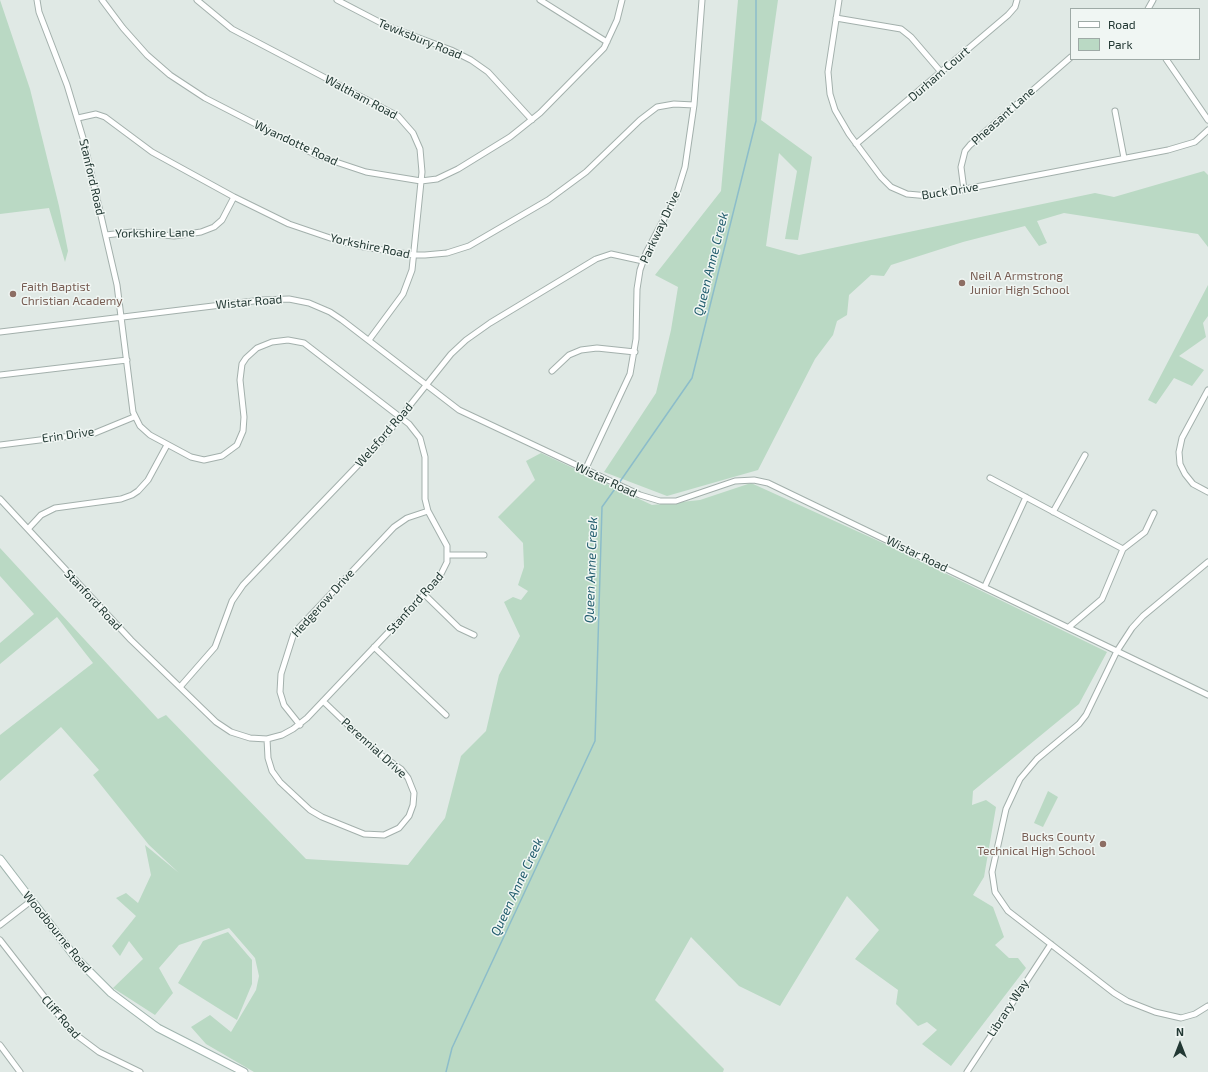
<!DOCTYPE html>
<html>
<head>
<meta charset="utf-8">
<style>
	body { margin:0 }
	#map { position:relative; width:1208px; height:1072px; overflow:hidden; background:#e0e9e5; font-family:"Exo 2",sans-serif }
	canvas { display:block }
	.legend { position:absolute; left:1070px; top:8px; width:130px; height:52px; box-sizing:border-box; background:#f0f6f3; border:1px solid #9eaaa6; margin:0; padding:5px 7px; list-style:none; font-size:12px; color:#223833 }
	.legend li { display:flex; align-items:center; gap:8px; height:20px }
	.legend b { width:20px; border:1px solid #9eaaa6 }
	.north { position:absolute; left:1160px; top:1024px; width:40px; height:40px; -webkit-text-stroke:3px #f0f6f3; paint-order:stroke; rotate:0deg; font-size:11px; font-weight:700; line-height:16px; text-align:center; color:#223833 }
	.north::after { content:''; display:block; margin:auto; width:14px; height:18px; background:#223833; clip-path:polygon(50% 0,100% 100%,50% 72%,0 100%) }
</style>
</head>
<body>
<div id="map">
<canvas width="1208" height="1072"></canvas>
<ul class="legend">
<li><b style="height:5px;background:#fff"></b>Road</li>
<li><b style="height:11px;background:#bad9c4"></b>Park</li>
</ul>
<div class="north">N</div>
</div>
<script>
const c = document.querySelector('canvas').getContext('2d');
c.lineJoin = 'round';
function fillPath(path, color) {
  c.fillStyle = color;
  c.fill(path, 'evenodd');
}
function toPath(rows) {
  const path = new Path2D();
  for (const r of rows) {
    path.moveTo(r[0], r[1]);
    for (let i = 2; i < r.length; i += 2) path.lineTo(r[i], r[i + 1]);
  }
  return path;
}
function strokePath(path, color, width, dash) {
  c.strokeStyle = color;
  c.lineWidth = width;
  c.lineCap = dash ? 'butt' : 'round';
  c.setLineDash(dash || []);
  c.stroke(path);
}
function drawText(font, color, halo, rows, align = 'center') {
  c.font = font + ' "Exo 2",sans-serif';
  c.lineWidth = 3;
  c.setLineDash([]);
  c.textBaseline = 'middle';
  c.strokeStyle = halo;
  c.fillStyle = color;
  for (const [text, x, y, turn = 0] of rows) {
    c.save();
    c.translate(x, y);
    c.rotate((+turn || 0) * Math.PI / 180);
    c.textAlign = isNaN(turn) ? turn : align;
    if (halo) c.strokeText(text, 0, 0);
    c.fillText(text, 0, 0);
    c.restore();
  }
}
const green = toPath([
	[0,0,30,89,59,206,68,251,65,262,49,208,0,214],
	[738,0,778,0,761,120,812,157,798,240,785,239,797,171,779,153,766,246,799,255,1095,193,1114,197,1204,171,1208,175,1208,247,1198,234,1064,213,1037,221,1047,243,1039,246,1025,226,963,242,891,265,884,276,871,275,849,295,847,315,837,321,833,335,815,359,758,470,667,496,604,472,656,393,671,330,678,287,655,275,721,191],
	[1208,285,1208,316,1203,323,1206,337,1179,356,1204,370,1192,386,1174,378,1156,404,1148,400],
	[541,453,652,505,700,500,751,483,883,543,1107,652,1079,704,973,791,972,805,986,800,996,807,984,877,973,895,993,907,1004,937,995,945,1009,958,1018,958,1026,968,951,1066,922,1044,937,1030,927,1022,918,1026,896,1004,898,990,855,959,879,930,847,896,780,1006,739,986,691,937,655,1000,724,1069,723,1072,254,1072,206,1044,191,1027,210,1015,231,1032,256,990,259,976,255,958,229,928,179,945,159,968,173,993,155,1015,113,988,143,959,129,941,120,956,112,946,136,916,116,898,126,893,138,903,151,875,145,845,179,873,149,845,93,775,99,770,61,727,0,781,0,735,93,663,57,617,0,664,0,643,34,614,0,576,0,548,158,719,166,715,306,859,408,865,445,818,461,756,486,731,499,675,520,636,504,602,513,597,521,600,528,591,518,585,524,567,523,543,498,517,535,480,526,461],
	[1048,791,1058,797,1043,827,1034,823],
	[228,932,252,960,252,984,237,1020,178,983,203,941]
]);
const stream = toPath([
	[619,483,692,378,756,121,756,0],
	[446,1072,452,1048,595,741,602,507,617,486]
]);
const minor = toPath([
	[102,0,123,28,147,55,170,75,205,98,318,156,366,172,421,181,437,179,458,169,510,137,540,113,604,48,617,20,622,0],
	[197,0,232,29,398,116,413,133,420,149,422,172,412,270,403,294,369,340],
	[337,0,387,26,451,50,471,60,488,72,532,120],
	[540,0,607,42],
	[839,0,828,72,830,94,835,110,849,134,881,177,891,187,907,194,929,196,1168,150,1195,142,1208,130],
	[1148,9,1153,0],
	[836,18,901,29,911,37,941,72],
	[1166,59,1208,120],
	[1115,111,1124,158],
	[78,118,96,114,105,117,152,152,234,197,289,224,336,240,364,247,414,255,425,255,447,253,469,246,548,200,586,172,640,120,657,107,674,104,694,105],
	[856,144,1008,15,1015,7,1017,0],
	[964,190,961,167,965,151,970,145,1071,57],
	[106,235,132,232,174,236,201,232,214,227,222,220,234,197],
	[0,332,262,300,289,299,309,303,330,312,342,320,459,410,640,495,660,501,676,501,735,481,754,480,768,483,1208,695],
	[552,371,569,355,581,350,597,348,635,352],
	[0,375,127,360],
	[1208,390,1182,438,1179,452,1180,464,1185,474,1193,484,1208,492],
	[0,445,95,433,134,417],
	[585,470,630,374,636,339,637,289,640,270,646,253,676,196,685,167,694,105,702,0],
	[990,478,1123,549],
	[0,499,131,640,216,722,231,732,250,738,267,739,282,735,293,729,307,718,438,580,447,562,447,546,428,511,425,499,425,457,420,438,409,424,304,343,288,340,272,342,257,348,246,358,242,364,240,380,244,417,243,431,237,445,222,456,204,460,191,457,150,435,140,426,133,412,117,285,83,138,67,85,39,12,37,0],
	[1053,512,1085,455],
	[28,529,41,515,55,508,121,499,132,495,138,491,148,480,167,445],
	[448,555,484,555],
	[1208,562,1143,616,1132,628,1117,651,1086,715,1079,724,1037,759,1020,779,1006,809,992,872,995,892,1008,911,1114,993,1127,1001,1155,1012,1181,1018,1195,1014,1208,1006],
	[985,586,1026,497],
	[424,594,459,628,474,635],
	[1069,627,1102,599,1123,549,1145,532,1154,513],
	[374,647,446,715],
	[180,687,215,647,232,601,243,585,383,439,451,354,466,340,490,323,596,259,611,254,643,261],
	[300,725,284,705,280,692,281,674,294,633,394,527,407,518,428,511],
	[267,739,268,758,272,771,280,782,310,810,322,817,364,834,384,835,399,828,409,816,413,805,414,793,408,778,401,769,374,750,323,701],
	[0,925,31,901],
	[0,940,71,1031,99,1052,140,1072],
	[0,1045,20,1072],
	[967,1072,1051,944]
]);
const secondary = toPath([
	[0,859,75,957,111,993,158,1028,244,1072]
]);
const markers = [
	[962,283,4,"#8d6e63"],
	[13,294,4,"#8d6e63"],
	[1103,844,4,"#8d6e63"]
];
const streetNames = [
	["Tewksbury Road",420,39,22],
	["Durham Court",939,74,-41],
	["Waltham Road",361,97,28],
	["Pheasant Lane",1003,116,-42],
	["Wyandotte Road",296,143,25],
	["Stanford Road",92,177,77],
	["Buck Drive",950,191,-9],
	["Parkway Drive",660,227,-65],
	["Yorkshire Lane",155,233,-1],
	["Yorkshire Road",370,246,12],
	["Wistar Road",249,302,-5],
	["Erin Drive",68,435,-8],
	["Welsford Road",384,435,-49],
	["Wistar Road",606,480,25],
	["Wistar Road",917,554,26],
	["Stanford Road",93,600,47],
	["Hedgerow Drive",323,603,-48],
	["Stanford Road",415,603,-48],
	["Perennial Drive",374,748,42],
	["Woodbourne Road",57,932,51],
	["Library Way",1008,1008,-57],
	["Cliff Road",61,1017,49]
];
const educationNames = [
	["Neil A Armstrong",970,276],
	["Junior High School",970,290],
	["Faith Baptist",21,287],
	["Christian Academy",21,301],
	["Bucks County",1095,837,"right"],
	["Technical High School",1095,851,"right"]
];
const waterNames = [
	["Queen Anne Creek",711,264,-76],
	["Queen Anne Creek",591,570,-88],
	["Queen Anne Creek",517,887,-65]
];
fillPath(green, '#bad9c4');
strokePath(stream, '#8cbdca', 1.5);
strokePath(minor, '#a3b0ac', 7);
strokePath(secondary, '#a0b4ae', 9);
strokePath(minor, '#fff', 5);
strokePath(secondary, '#fff', 7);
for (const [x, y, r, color] of markers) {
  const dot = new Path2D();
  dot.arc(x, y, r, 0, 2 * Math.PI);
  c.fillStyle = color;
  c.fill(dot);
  strokePath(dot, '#f0f6f3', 1.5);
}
drawText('12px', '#223833', '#f0f6f3', streetNames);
drawText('12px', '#785e54', '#f0f6f3', educationNames, 'left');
drawText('italic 13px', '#225d6e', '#f0f6f3', waterNames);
</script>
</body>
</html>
